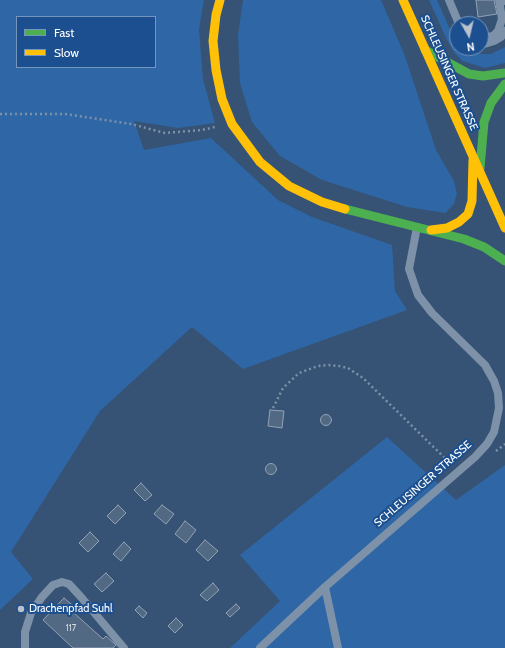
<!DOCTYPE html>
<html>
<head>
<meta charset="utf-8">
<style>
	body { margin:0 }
	#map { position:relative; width:505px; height:648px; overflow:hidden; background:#365274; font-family:Cabin,sans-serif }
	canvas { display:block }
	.legend { position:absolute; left:16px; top:16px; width:140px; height:52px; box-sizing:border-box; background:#1b4f8f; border:1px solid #7695bc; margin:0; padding:5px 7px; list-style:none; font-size:12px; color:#fff }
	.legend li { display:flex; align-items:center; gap:8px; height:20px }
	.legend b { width:20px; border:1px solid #7695bc }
	.north { position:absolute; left:449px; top:16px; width:40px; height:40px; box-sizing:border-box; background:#1b4f8f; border:1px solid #7695bc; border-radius:50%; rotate:172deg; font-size:11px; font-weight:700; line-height:16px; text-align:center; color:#fff }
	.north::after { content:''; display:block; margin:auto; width:14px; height:18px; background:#b9c2ce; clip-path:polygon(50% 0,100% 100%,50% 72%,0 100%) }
</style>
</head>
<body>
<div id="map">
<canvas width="505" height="648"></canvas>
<ul class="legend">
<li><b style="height:5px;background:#4caf50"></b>Fast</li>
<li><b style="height:5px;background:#ffc107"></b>Slow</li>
</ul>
<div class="north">N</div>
</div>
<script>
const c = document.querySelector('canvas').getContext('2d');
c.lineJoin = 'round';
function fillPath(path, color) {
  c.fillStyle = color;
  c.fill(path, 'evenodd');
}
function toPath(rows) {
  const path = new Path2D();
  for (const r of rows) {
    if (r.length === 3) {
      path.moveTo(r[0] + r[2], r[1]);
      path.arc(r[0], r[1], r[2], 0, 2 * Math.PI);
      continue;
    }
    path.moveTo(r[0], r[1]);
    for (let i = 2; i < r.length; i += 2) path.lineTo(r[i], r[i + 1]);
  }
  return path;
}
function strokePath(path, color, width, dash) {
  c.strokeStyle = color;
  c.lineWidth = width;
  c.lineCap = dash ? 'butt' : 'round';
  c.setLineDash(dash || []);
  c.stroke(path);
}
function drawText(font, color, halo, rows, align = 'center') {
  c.font = font + ' Cabin,sans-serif';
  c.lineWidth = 4;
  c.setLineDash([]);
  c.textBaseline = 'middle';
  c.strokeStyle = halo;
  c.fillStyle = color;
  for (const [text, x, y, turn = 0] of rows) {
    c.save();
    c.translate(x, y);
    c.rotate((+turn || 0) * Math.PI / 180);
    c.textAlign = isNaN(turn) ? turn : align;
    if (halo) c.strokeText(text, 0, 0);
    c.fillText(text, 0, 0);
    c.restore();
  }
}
const green = toPath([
	[0,0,204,0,199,30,203,79,215,123,178,128,134,121,144,150,211,138,278,200,312,217,392,245,395,291,407,310,243,369,192,327,100,411,11,552,33,579,0,610],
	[17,17,155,17,155,67,17,67],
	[243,0,381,0,405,56,436,150,454,181,457,193,454,204,445,213,407,207,322,180,280,156,252,122,240,83,238,35],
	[429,0,437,0,457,45,457,48,461,48,472,54,491,54,505,47,505,63,485,68,462,61,453,51,445,36],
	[387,437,456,500,505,465,505,648,230,648,280,601,240,555]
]);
const building = toPath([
	[476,0,494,0,497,14,478,17,476,0],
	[270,410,284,411,282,428,268,426,270,410],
	[326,420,5.5],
	[271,469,5.5],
	[141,483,152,495,145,501,134,490,141,483],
	[118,505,126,513,115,524,107,516,118,505],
	[162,505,174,514,166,524,154,514,162,505],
	[185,521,196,530,186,543,175,534,185,521],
	[90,532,99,541,88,552,79,543,90,532],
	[205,540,218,551,208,561,196,550,205,540],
	[124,542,131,549,121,561,113,554,124,542],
	[106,573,114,581,102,592,94,584,106,573],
	[213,583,219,590,207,601,200,595,213,583],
	[64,598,77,609,74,613,103,639,106,636,116,645,113,648,73,648,43,620,64,598],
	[236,604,240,608,230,617,226,613,236,604],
	[139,606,147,613,143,618,135,610,139,606],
	[176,618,183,625,175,633,168,626,176,618]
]);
const path = toPath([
	[0,114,65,114,131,124,165,133,202,130,215,127],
	[273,408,283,388,299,373,318,366,329,365,339,366,348,368,363,378,452,465],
	[496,451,505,444]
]);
const lane = toPath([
	[449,0,459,24],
	[505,0,505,1],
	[481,38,493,36,498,31,502,19,499,0],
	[481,45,494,41,501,37,505,31],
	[325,587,338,648],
	[25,648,25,632,31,613,42,597,53,585,62,582,69,584,81,597,124,648],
	[260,648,325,587,475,457,487,444,494,432,499,408,498,393,494,381,485,365,432,313,418,295,409,269,417,227]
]);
const fast = toPath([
	[425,50,469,74,483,76,505,73],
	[480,168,484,122,491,103,505,84],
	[345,209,464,239,484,247,505,261]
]);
const slow = toPath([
	[220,0,216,15,213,41,216,70,222,99,232,124,260,162,289,186,322,202,345,209],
	[403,0,505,228],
	[431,230,447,228,459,222,468,214,472,201,473,160]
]);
const markers = [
	[21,609,4,"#b9c2ce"]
];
const numberNames = [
	["117",71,628]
];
const streetNames = [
	["SCHLEUSINGER STRASSE",449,73,66],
	["SCHLEUSINGER STRASSE",423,484,-41]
];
const poiNames = [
	["Drachenpfad Suhl",29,609]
];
fillPath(green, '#2f66a5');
fillPath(building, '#526984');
strokePath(building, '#92a2b6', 1);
strokePath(path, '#7d92a8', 2.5, [2, 3]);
strokePath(lane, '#7d92a8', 8);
strokePath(fast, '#4caf50', 9);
strokePath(slow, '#ffc107', 9);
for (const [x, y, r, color] of markers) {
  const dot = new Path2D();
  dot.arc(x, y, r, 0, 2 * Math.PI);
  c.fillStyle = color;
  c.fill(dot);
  strokePath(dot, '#1b4f8f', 1.5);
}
drawText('9px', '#d4dae0', null, numberNames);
drawText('11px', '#fff', '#1b4f8f', streetNames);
drawText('11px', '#fff', '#1b4f8f', poiNames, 'left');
</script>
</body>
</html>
